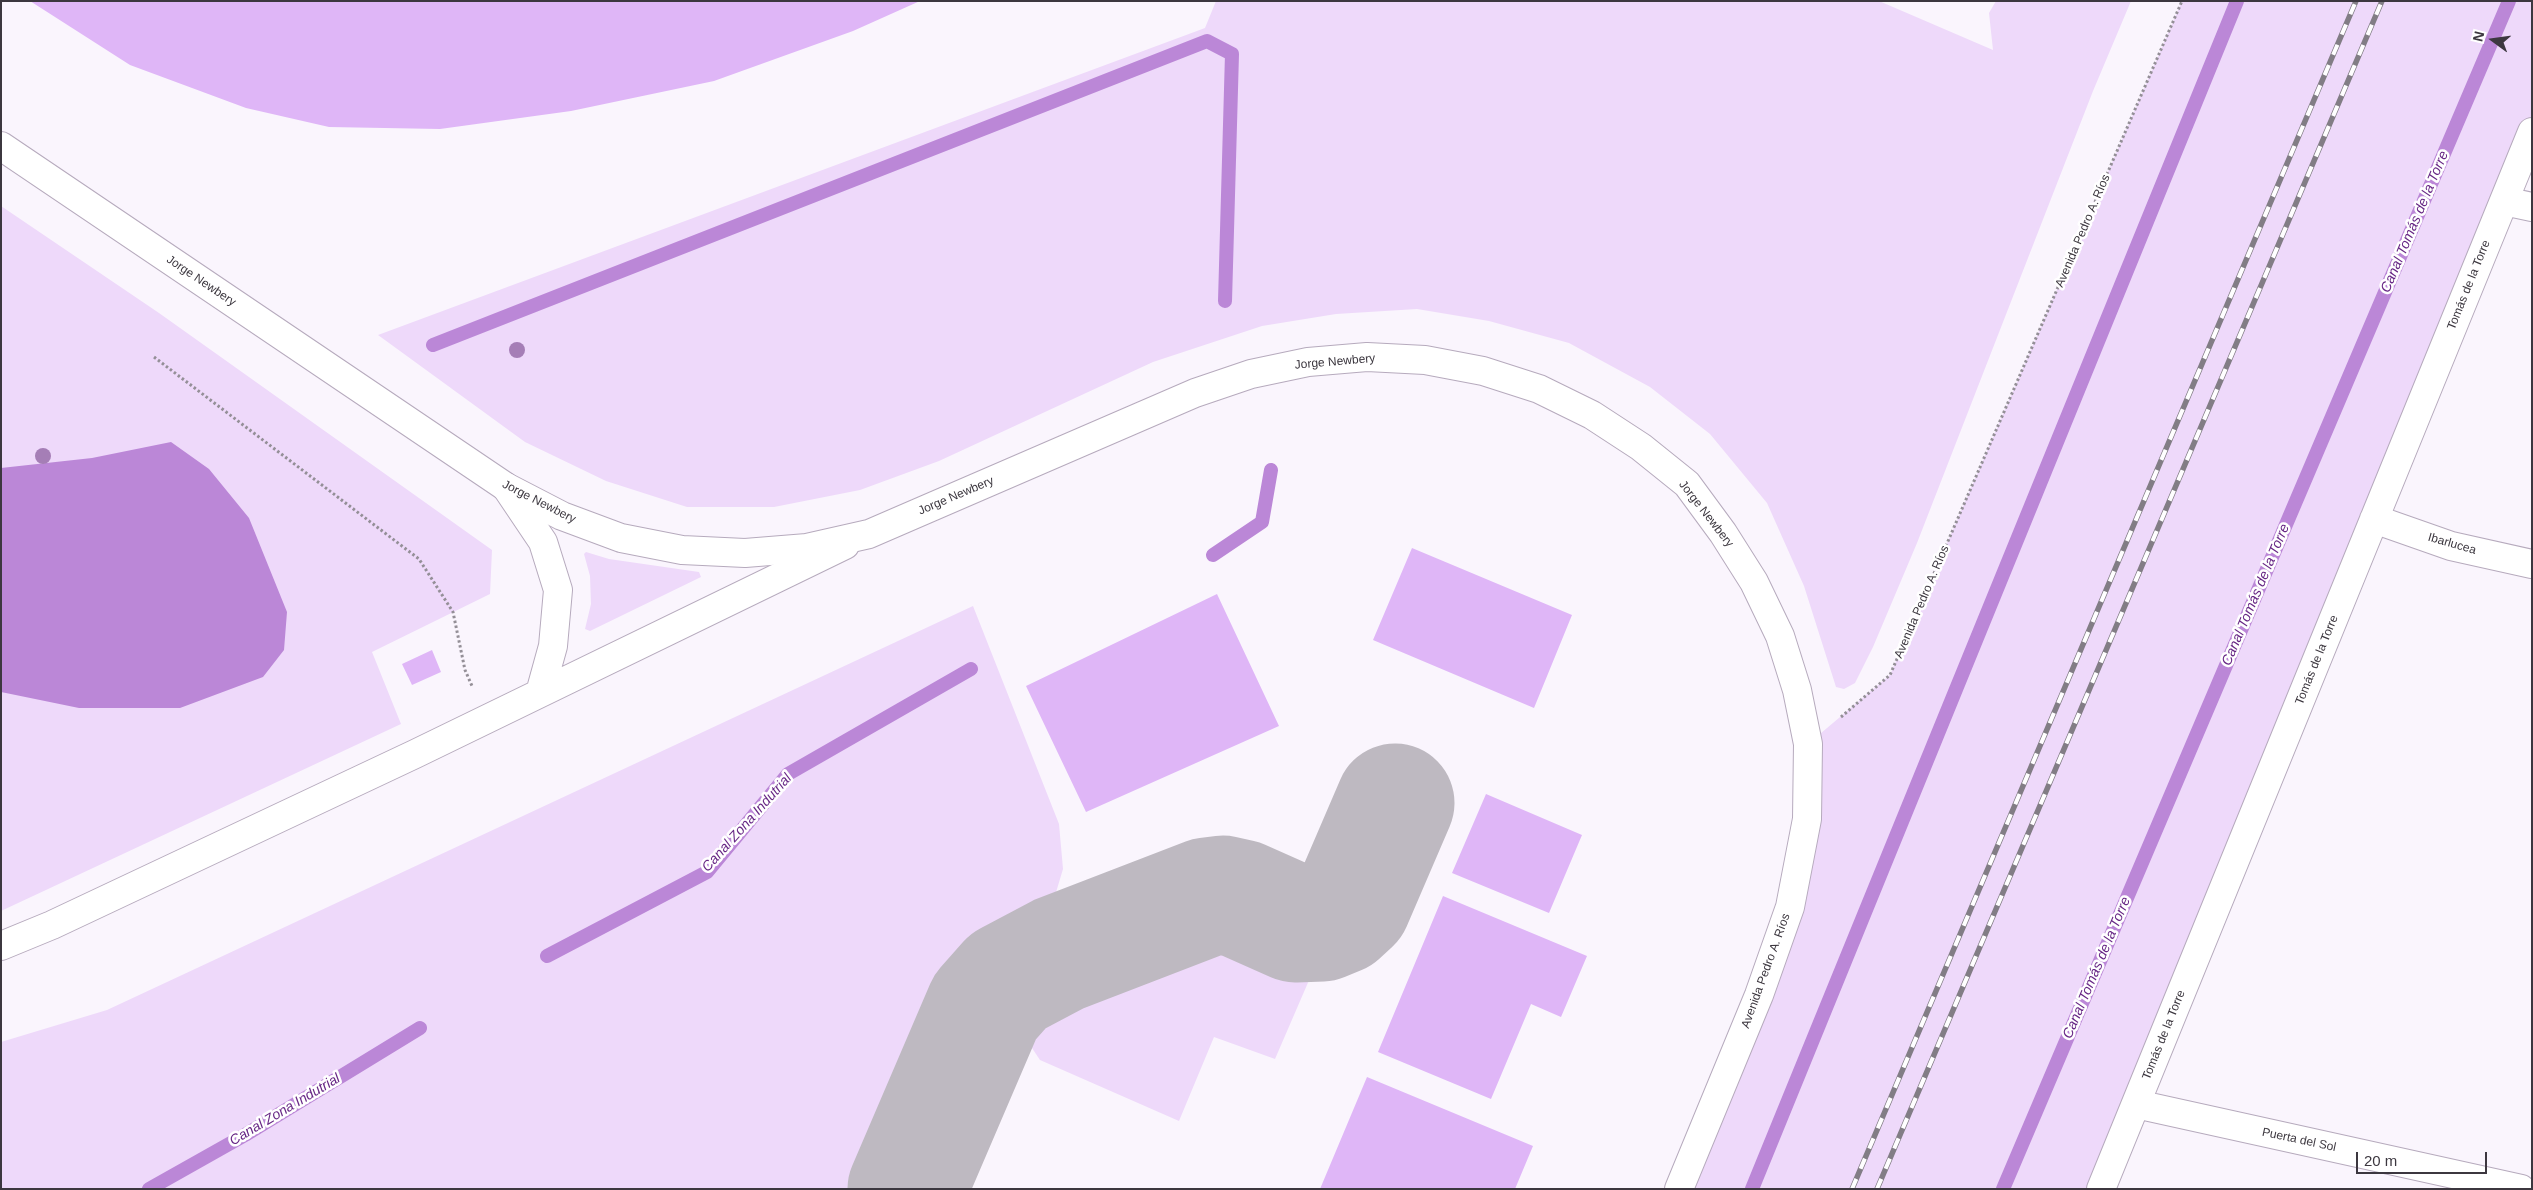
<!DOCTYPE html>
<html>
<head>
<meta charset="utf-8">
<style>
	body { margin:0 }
	#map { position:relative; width:2533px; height:1190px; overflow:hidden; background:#faf5fd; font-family:Helvetica,sans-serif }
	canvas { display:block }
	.frame { position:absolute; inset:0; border:2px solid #3c373f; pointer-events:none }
	.north { position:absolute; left:2468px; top:15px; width:50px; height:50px; -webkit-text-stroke:4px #fff; paint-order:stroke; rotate:284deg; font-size:14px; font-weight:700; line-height:20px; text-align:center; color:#3c373f }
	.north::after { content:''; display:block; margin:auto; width:18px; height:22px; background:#3c373f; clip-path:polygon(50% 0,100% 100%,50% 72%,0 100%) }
	.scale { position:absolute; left:2356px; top:1152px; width:131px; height:22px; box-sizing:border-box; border:2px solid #3c373f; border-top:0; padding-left:6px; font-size:15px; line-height:18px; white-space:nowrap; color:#3c373f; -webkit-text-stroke:4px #fff; paint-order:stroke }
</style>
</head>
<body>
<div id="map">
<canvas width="2533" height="1190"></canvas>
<div class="frame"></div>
<div class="north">N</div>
<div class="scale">20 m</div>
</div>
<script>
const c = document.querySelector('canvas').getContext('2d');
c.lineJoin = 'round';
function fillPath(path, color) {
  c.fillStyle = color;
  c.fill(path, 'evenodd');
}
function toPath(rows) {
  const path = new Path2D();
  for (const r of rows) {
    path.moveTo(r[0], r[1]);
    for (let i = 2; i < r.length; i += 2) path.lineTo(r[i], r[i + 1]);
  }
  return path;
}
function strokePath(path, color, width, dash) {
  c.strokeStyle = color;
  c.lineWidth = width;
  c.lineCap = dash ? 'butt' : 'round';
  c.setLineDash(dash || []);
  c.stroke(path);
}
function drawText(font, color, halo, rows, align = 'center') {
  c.font = font + ' Helvetica,sans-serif';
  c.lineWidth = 5;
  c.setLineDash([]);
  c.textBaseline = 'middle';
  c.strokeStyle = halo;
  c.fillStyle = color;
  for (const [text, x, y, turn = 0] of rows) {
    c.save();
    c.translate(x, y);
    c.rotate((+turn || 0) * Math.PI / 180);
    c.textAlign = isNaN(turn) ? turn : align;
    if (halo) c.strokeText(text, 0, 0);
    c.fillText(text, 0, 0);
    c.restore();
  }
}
const green = toPath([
	[1216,1,1879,1,1993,50,1989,13,1996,1,2131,1,2093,91,1917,543,1873,647,1855,683,1844,689,1836,687,1804,586,1767,503,1710,434,1650,387,1569,343,1489,321,1417,309,1336,314,1262,326,1153,362,939,461,860,490,774,507,687,507,606,481,525,442,378,335,1205,28],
	[2182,1,2532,1,2532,132,2101,1189,1679,1189,1759,995,1808,744,1890,675],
	[1,206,159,313,492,550,490,594,372,652,401,724,1,911],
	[586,552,609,559,699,572,701,577,590,631,585,629,591,604,590,576,584,554],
	[973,606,1059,824,1063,869,1054,899,1039,923,993,948,971,966,872,1189,1,1189,1,1042,107,1010],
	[1224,930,1313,971,1275,1059,1214,1037,1179,1121,1040,1060,1030,1045,1031,1026,1049,999,1132,964]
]);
const water = toPath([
	[171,442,209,469,249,518,287,612,284,650,263,677,180,708,79,708,1,692,1,468,92,458]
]);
const stream = toPath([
	[433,345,1207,41,1232,54,1225,301],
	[1213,555,1262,522,1271,470],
	[547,956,707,872,788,774,971,669],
	[149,1189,245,1135,420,1028],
	[1752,1189,2237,1],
	[2003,1189,2509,1]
]);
const taxiway = toPath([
	[907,1189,985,1007,1008,981,1059,954,1207,897,1223,895,1241,899,1295,923,1322,922,1339,915,1352,903,1395,803]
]);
const building = toPath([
	[30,1,428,2,920,1,853,31,714,81,571,111,440,129,329,127,246,108,130,65],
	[1412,548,1572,615,1534,708,1373,640],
	[1217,594,1279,726,1086,812,1026,686],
	[432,650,441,672,412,685,402,664],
	[1486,794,1582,835,1549,913,1452,873],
	[1443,896,1587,956,1561,1017,1531,1004,1491,1099,1378,1052],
	[1367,1077,1533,1146,1515,1189,1320,1189]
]);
const path = toPath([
	[154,357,419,559,453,612,465,670,472,686],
	[1841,717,1890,675,2182,1]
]);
const minor = toPath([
	[2504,201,2532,207],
	[506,487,543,542,558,590,553,646,540,693],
	[2374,519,2451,546,2532,564],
	[1,946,52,925,415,754,845,545],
	[2136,1104,2521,1189],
	[2101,1189,2532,132]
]);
const major = toPath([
	[1,146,506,487,562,516,621,538,682,550,745,553,807,548,869,534,1195,393,1251,374,1308,362,1367,357,1425,360,1483,371,1539,389,1592,415,1641,447,1687,484,1723,533,1754,582,1780,636,1797,690,1808,744,1807,819,1790,907,1759,995,1679,1189]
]);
const rail = toPath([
	[1852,1189,2356,1],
	[1877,1189,2382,1]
]);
const trees = [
	[517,350],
	[43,456]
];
const streetNames = [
	["Avenida Pedro A. Ríos",2083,231,-67],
	["Jorge Newbery",201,281,34],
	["Tomás de la Torre",2469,285,-68],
	["Jorge Newbery",1335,362,-5],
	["Jorge Newbery",956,496,-23],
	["Jorge Newbery",539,502,27],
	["Jorge Newbery",1706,514,52],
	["Ibarlucea",2452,544,16],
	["Avenida Pedro A. Ríos",1922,602,-67],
	["Tomás de la Torre",2317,660,-68],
	["Avenida Pedro A. Ríos",1766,971,-70],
	["Tomás de la Torre",2164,1035,-68],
	["Puerta del Sol",2299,1140,12]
];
const waterNames = [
	["Canal Tomás de la Torre",2415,222,-67],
	["Canal Tomás de la Torre",2256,595,-67],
	["Canal Zona Indutrial",747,823,-48],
	["Canal Tomás de la Torre",2097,968,-67],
	["Canal Zona Indutrial",285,1110,-31]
];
fillPath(green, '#eed9fa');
fillPath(water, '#bb87d7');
strokePath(stream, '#bb87d7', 14);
strokePath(taxiway, '#beb9c1', 119);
fillPath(building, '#dfb6f7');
strokePath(minor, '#b6aabd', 30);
strokePath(major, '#b6aabd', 30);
strokePath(path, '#948f97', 3, [2.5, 2.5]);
strokePath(minor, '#fff', 28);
strokePath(major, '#fff', 28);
strokePath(rail, '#827d85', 5.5);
strokePath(rail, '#fff', 4, [11]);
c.fillStyle = '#a57eb6';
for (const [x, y] of trees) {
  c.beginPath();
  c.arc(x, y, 8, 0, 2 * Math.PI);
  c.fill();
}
drawText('12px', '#3c373f', '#fff', streetNames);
drawText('italic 14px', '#672785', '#fff', waterNames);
</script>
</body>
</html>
